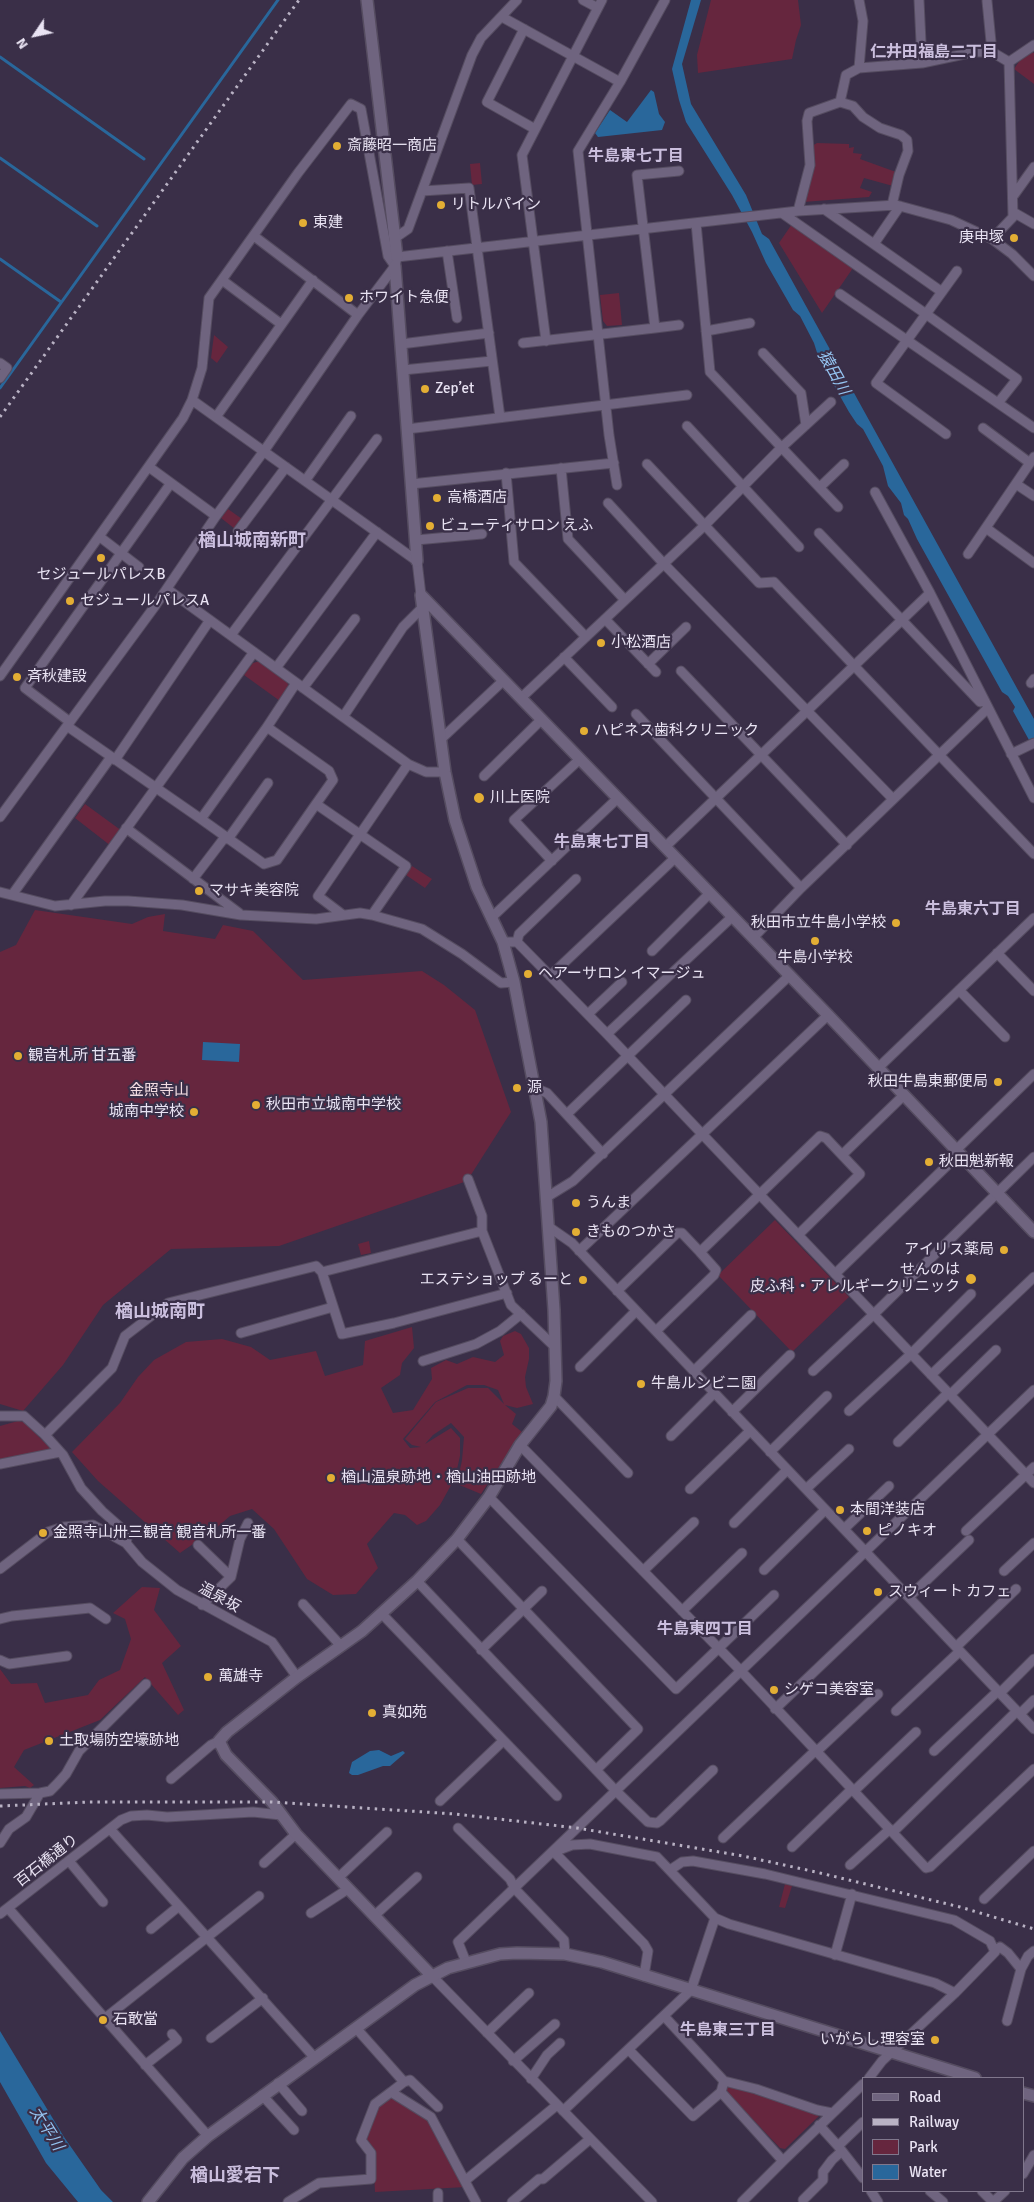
<!DOCTYPE html>
<html>
<head>
<meta charset="utf-8">
<style>
	body { margin:0 }
	#map { position:relative; width:1034px; height:2202px; overflow:hidden; background:#3a2f48; font-family:Signika,sans-serif }
	canvas { display:block }
	.legend { position:absolute; left:862px; top:2077px; width:162px; height:115px; box-sizing:border-box; background:#3a2f48; border:1px solid #80778c; margin:0; padding:6px 9px; list-style:none; font-size:15px; color:#e9e3f3 }
	.legend li { display:flex; align-items:center; gap:10px; height:25px }
	.legend b { width:25px; border:1px solid #80778c }
	.north { position:absolute; left:10px; top:10px; width:50px; height:50px; -webkit-text-stroke:4px #3a2f48; paint-order:stroke; rotate:236deg; font-size:14px; font-weight:700; line-height:20px; text-align:center; color:#e9e3f3 }
	.north::after { content:''; display:block; margin:auto; width:18px; height:22px; background:#e9e3f3; clip-path:polygon(50% 0,100% 100%,50% 72%,0 100%) }
</style>
</head>
<body>
<div id="map">
<canvas width="1034" height="2202"></canvas>
<ul class="legend">
<li><b style="height:6px;background:#6f647f"></b>Road</li>
<li><b style="height:6px;background:#b9b2c4"></b>Railway</li>
<li><b style="height:14px;background:#66263e"></b>Park</li>
<li><b style="height:14px;background:#29679b"></b>Water</li>
</ul>
<div class="north">N</div>
</div>
<script>
const c = document.querySelector('canvas').getContext('2d');
c.lineJoin = 'round';
function fillPath(path, color) {
  c.fillStyle = color;
  c.fill(path, 'evenodd');
}
function toPath(rows) {
  const path = new Path2D();
  for (const r of rows) {
    path.moveTo(r[0], r[1]);
    for (let i = 2; i < r.length; i += 2) path.lineTo(r[i], r[i + 1]);
  }
  return path;
}
function strokePath(path, color, width, dash) {
  c.strokeStyle = color;
  c.lineWidth = width;
  c.lineCap = dash ? 'butt' : 'round';
  c.setLineDash(dash || []);
  c.stroke(path);
}
function drawText(font, color, halo, rows, align = 'center') {
  c.font = font + ' Signika,"Noto Sans JP",sans-serif';
  c.lineWidth = 4.5;
  c.setLineDash([]);
  c.textBaseline = 'middle';
  c.strokeStyle = halo;
  c.fillStyle = color;
  for (const [text, x, y, turn = 0] of rows) {
    c.save();
    c.translate(x, y);
    c.rotate((+turn || 0) * Math.PI / 180);
    c.textAlign = isNaN(turn) ? turn : align;
    if (halo) c.strokeText(text, 0, 0);
    c.fillText(text, 0, 0);
    c.restore();
  }
}
const green = toPath([
	[711,0,798,0,801,25,796,40,792,59,698,73,697,55],
	[1032,52,1034,53,1034,84,1014,69,1020,60],
	[817,143,849,144,849,148,854,147,853,153,862,154,860,159,896,172,893,186,864,178,860,188,872,192,869,197,803,202,812,146],
	[480,163,482,184,472,185,470,164],
	[792,224,853,268,822,313,779,243],
	[619,293,622,325,607,326,603,321,600,295],
	[214,335,228,347,217,363,211,358],
	[228,509,242,519,235,529,221,518],
	[260,661,287,681,289,689,280,701,244,675,253,663],
	[85,804,122,831,111,846,75,818],
	[412,866,432,879,425,888,406,875],
	[35,910,132,924,148,917,165,914,163,931,215,939,223,925,253,931,303,980,422,971,444,985,475,1010,511,1112,467,1181,279,1246,171,1249,103,1305,63,1365,23,1411,0,1404,0,952,16,945],
	[775,1220,849,1297,792,1352,718,1275],
	[369,1241,371,1253,361,1255,358,1244],
	[412,1327,414,1348,402,1363,400,1375,381,1388,393,1413,413,1410,432,1379,431,1368,446,1360,457,1364,473,1357,495,1362,504,1355,500,1341,503,1336,515,1331,521,1334,529,1348,529,1359,525,1377,526,1387,533,1404,517,1408,505,1405,516,1414,512,1424,522,1432,481,1494,457,1484,462,1460,464,1437,451,1423,433,1435,425,1444,451,1428,460,1438,460,1456,455,1478,440,1505,426,1521,417,1525,405,1515,394,1513,367,1544,378,1568,356,1594,333,1595,307,1579,274,1529,252,1509,230,1516,215,1529,180,1553,98,1481,72,1452,120,1403,138,1377,154,1360,186,1342,222,1339,251,1347,270,1360,316,1351,325,1376,363,1365,365,1341],
	[467,1385,484,1385,498,1390,504,1404,488,1388,468,1388,436,1402,405,1439,412,1445,421,1447,410,1448,403,1439,435,1402],
	[18,1421,24,1422,50,1448,47,1452,0,1460,0,1426],
	[142,1587,160,1588,154,1610,181,1646,162,1663,184,1710,178,1715,145,1677,100,1720,24,1750,14,1767,34,1785,30,1788,25,1786,0,1788,0,1669,11,1684,37,1683,45,1703,88,1695,99,1680,120,1670,131,1639,125,1619,113,1613],
	[785,1884,792,1886,785,1908,779,1907],
	[730,2085,821,2114,785,2149,780,2148,727,2092,727,2087],
	[392,2095,430,2118,466,2187,375,2192,373,2150,364,2139,376,2107]
]);
const water = toPath([
	[691,0,701,0,682,64,691,104,746,195,762,234,769,239,1034,719,1034,749,1013,711,1015,707,1008,696,1002,692,917,539,908,519,904,515,901,503,888,486,883,466,863,429,857,424,849,412,819,359,814,343,800,316,793,310,766,263,752,232,732,195,686,122,679,100,672,69],
	[651,90,654,92,659,114,665,122,662,130,598,137,595,133,610,110,627,122],
	[203,1042,240,1044,239,1062,202,1060],
	[379,1750,391,1756,403,1751,405,1753,390,1766,383,1766,358,1775,352,1775,349,1773,352,1762,370,1751],
	[0,2031,64,2137,101,2190,113,2202,78,2202,46,2163,0,2082]
]);
const stream = toPath([
	[0,57,144,159],
	[0,158,97,226],
	[0,259,61,302],
	[0,388,278,0]
]);
const minor = toPath([
	[583,0,598,8],
	[919,0,922,63],
	[987,1,992,52],
	[502,17,620,82],
	[524,29,487,102,535,129],
	[859,68,863,21,859,0],
	[840,102,853,106,863,117,880,128,901,135,907,140,908,151,899,175,892,205],
	[422,191,469,188,500,417],
	[1014,195,1034,167],
	[824,209,942,292],
	[798,211,810,165,807,121,809,113,840,102,846,75,859,68,922,63,974,52,992,52,1009,62],
	[1013,212,1034,224],
	[782,213,926,314,876,383,946,434],
	[696,223,710,372,838,507],
	[254,236,358,315],
	[395,238,408,229,472,55,481,38,517,0],
	[992,239,1013,217,1009,62,1034,45],
	[874,244,900,206],
	[447,251,457,318],
	[957,271,926,314,1017,379,998,403],
	[222,280,281,324],
	[840,294,1034,428],
	[655,328,679,325],
	[706,331,750,323],
	[546,341,522,155,602,0],
	[523,343,655,328,637,175,679,171],
	[401,344,489,333],
	[763,353,801,393,806,425],
	[0,363,7,368,0,378],
	[403,370,492,361],
	[192,400,417,561,421,595],
	[216,417,313,280],
	[687,426,799,547],
	[983,428,1030,463],
	[407,429,687,395],
	[647,464,759,583,774,582,1034,854],
	[149,467,216,516],
	[561,468,568,539,625,600],
	[506,473,514,562,586,637],
	[305,481,351,416],
	[411,484,614,463],
	[1016,484,1034,496],
	[617,485,609,435,578,151,620,82,665,0],
	[820,487,844,464],
	[875,492,930,593,1034,798],
	[608,503,664,564,893,799],
	[986,528,1034,563],
	[238,531,286,467],
	[819,533,980,702],
	[100,537,139,567],
	[416,540,482,534],
	[968,554,1034,457],
	[167,589,408,764,426,772,445,772],
	[605,619,656,672],
	[231,635,377,439],
	[564,657,612,707],
	[648,664,686,627],
	[276,668,377,532],
	[681,671,847,845],
	[0,676,183,418,192,400,202,368,209,298,298,173,351,104,361,109,388,256,395,266],
	[296,683,267,727,329,771,333,780,316,804,406,866,372,915],
	[1031,683,1034,679],
	[303,688,355,619],
	[521,698,705,525,782,447,831,402],
	[636,714,801,888],
	[343,717,403,627,422,608],
	[70,722,25,688,171,483],
	[67,726,201,819,267,727],
	[440,740,504,680],
	[1011,754,1034,743],
	[115,760,210,620],
	[484,776,542,719],
	[0,817,155,606,216,516,264,451,358,315,395,266,397,257,798,211,896,205,951,220,992,239,1012,254,1034,276],
	[201,819,264,864,277,860,316,804],
	[126,828,239,913],
	[228,839,268,783],
	[665,847,930,593],
	[552,861,514,820,580,759],
	[193,879,225,837],
	[0,892,55,906,105,901,128,901,182,905,241,915,316,919,360,913,372,915,422,929,462,954,501,983,514,982],
	[12,895,111,757],
	[71,905,254,652],
	[343,915,318,896,408,764],
	[491,918,618,798],
	[753,938,801,888,987,709],
	[503,942,517,942,607,1034,1034,1483],
	[517,942,519,934,576,879],
	[652,951,710,893],
	[997,953,1034,991],
	[550,976,675,858],
	[959,990,1005,1037],
	[588,1014,622,982],
	[607,1034,732,917],
	[878,1068,1034,918],
	[535,1088,547,1093,603,1154],
	[567,1114,686,1000],
	[956,1150,1034,1074],
	[468,1179,482,1216,482,1231,511,1305,554,1346],
	[547,1197,573,1181,789,976],
	[549,1227,572,1243,1034,1729],
	[798,1235,860,1174,842,1155,904,1095],
	[579,1251,828,1015],
	[700,1252,820,1136,826,1138,842,1155],
	[322,1272,342,1334,394,1323,507,1293],
	[835,1274,959,1154],
	[617,1291,677,1233,682,1233,700,1252,716,1270,714,1275,656,1331],
	[241,1333,333,1307],
	[423,1361,476,1344,500,1331,521,1314],
	[580,1367,636,1311],
	[694,1371,751,1315],
	[813,1371,873,1315,1034,1157],
	[931,1375,1034,1277],
	[950,1395,996,1350],
	[554,1396,628,1473],
	[849,1411,911,1354,971,1294],
	[732,1412,790,1355],
	[0,1416,24,1416,45,1435,112,1368,125,1336,168,1303,316,1266,322,1272,482,1231],
	[45,1435,63,1455,81,1488,102,1511,128,1534,126,1543],
	[671,1436,714,1393],
	[898,1442,948,1393],
	[520,1445,741,1671,926,1868,930,1867,1034,1769],
	[770,1452,827,1396],
	[0,1464,60,1452],
	[690,1489,750,1431],
	[806,1489,849,1449],
	[489,1497,676,1689,774,1595],
	[734,1523,787,1470],
	[844,1529,889,1486],
	[966,1531,1034,1467],
	[457,1539,638,1729,596,1770],
	[198,1545,231,1577],
	[0,1569,48,1532,63,1527,93,1525,126,1543,142,1562,177,1590,272,1642,297,1677],
	[764,1570,825,1510],
	[643,1571,694,1522],
	[1004,1571,1034,1543],
	[417,1581,616,1791,648,1822,657,1823,660,1821,713,1770],
	[909,1597,969,1540],
	[303,1604,341,1646],
	[202,1605,231,1577,240,1539,248,1523],
	[682,1611,742,1553],
	[382,1614,557,1796],
	[0,1619,12,1616,90,1608,106,1619],
	[956,1647,1016,1589],
	[481,1650,542,1591],
	[0,1660,9,1664,67,1656],
	[1000,1693,1034,1659],
	[775,1709,901,1589],
	[896,1711,960,1651],
	[1020,1714,1034,1700],
	[934,1751,998,1691],
	[816,1752,878,1694],
	[171,1779,211,1745,219,1741],
	[854,1791,916,1732],
	[0,1794,40,1793],
	[440,1801,503,1741],
	[458,1828,510,1879,515,1889,564,1940,565,1954],
	[110,1829,314,2057],
	[893,1832,1017,1711],
	[723,1838,815,1751],
	[0,1843,9,1829,26,1817,40,1793,50,1791,57,1784,66,1774,79,1751,146,1684],
	[792,1847,852,1789],
	[556,1851,572,1845,590,1844,657,1857,715,1918,729,1924,935,1983,955,1993],
	[554,1852,644,1944,648,1951,644,1976],
	[69,1861,103,1902],
	[264,1863,296,1834],
	[850,1865,890,1829],
	[670,1870,682,1862,693,1861,765,1874,954,1920,990,1941,995,1952,955,1993,882,2061,869,2078],
	[338,1878,387,1832],
	[984,1899,1034,1851],
	[8,1908,208,2136],
	[311,1913,348,1889],
	[0,1914,121,1820,131,1816,147,1815,167,1817,253,1812,281,1815],
	[374,1916,417,1877],
	[151,1929,179,1906],
	[996,1950,1000,1947,1008,1953,1021,1969],
	[835,1955,852,1894],
	[466,1962,458,1942,1034,1390],
	[432,1976,652,2202],
	[664,2016,724,2081,756,2089,817,2110,832,2113],
	[104,2019,259,1896],
	[1007,2021,1021,1969,1028,1956,1034,1951],
	[356,2028,404,2082,391,2092,431,2117,476,2202],
	[487,2033,529,1993],
	[211,2038,263,1998],
	[629,2050,693,2116,721,2092],
	[513,2061,555,2024],
	[145,2065,177,2040,172,2034],
	[531,2079,547,2055,560,2043],
	[724,2081,721,2092,783,2161,863,2084],
	[404,2082,410,2080,438,2107],
	[278,2083,302,2111],
	[262,2095,294,2130],
	[563,2111,691,1990,715,1918],
	[863,2122,838,2146,863,2178],
	[819,2125,838,2146],
	[1023,2174,1034,2155],
	[466,2180,557,2105],
	[871,2191,878,2202],
	[930,2191,943,2202],
	[982,2191,993,2202],
	[438,2193,438,2202],
	[803,2200,823,2180,823,2172,832,2160,842,2151],
	[288,2202,319,2183,371,2179,371,2153,361,2140,375,2104,391,2092],
	[512,2202,539,2179,543,2179,590,2139],
	[742,2202,783,2161],
	[993,2202,1005,2191]
]);
const tertiary = toPath([
	[367,0,397,257],
	[395,266,417,561],
	[421,595,445,772,455,820,477,887,503,942,514,982,541,1122,554,1310,556,1381,554,1396,551,1406,520,1445,489,1497,457,1539,417,1581,362,1631,297,1677,227,1732,219,1741,226,1755,272,1802,296,1834,432,1976],
	[421,595,828,1015,1034,1232],
	[1023,2093,1034,2096],
	[148,2202,183,2158,208,2136,415,1985,448,1968,500,1954,517,1953,565,1954,602,1962,975,2078]
]);
const rail = toPath([
	[0,417,299,0],
	[0,1806,89,1802,272,1802,455,1814,577,1828,743,1856,816,1872,960,1907,1034,1929]
]);
const markers = [
	[337,146,5,"#e3ae34"],
	[441,205,5,"#e3ae34"],
	[303,223,5,"#e3ae34"],
	[1014,238,5,"#e3ae34"],
	[349,298,5,"#e3ae34"],
	[425,389,5,"#e3ae34"],
	[437,498,5,"#e3ae34"],
	[430,526,5,"#e3ae34"],
	[101,558,5,"#e3ae34"],
	[70,601,5,"#e3ae34"],
	[601,643,5,"#e3ae34"],
	[17,677,5,"#e3ae34"],
	[584,731,5,"#e3ae34"],
	[479,798,6,"#e3ae34"],
	[199,891,5,"#e3ae34"],
	[896,923,5,"#e3ae34"],
	[815,941,5,"#e3ae34"],
	[528,974,5,"#e3ae34"],
	[18,1056,5,"#e3ae34"],
	[998,1082,5,"#e3ae34"],
	[517,1088,5,"#e3ae34"],
	[256,1105,5,"#e3ae34"],
	[194,1112,5,"#e3ae34"],
	[929,1162,5,"#e3ae34"],
	[576,1203,5,"#e3ae34"],
	[576,1232,5,"#e3ae34"],
	[1004,1250,5,"#e3ae34"],
	[971,1279,6,"#e3ae34"],
	[583,1280,5,"#e3ae34"],
	[641,1384,5,"#e3ae34"],
	[331,1478,5,"#e3ae34"],
	[840,1510,5,"#e3ae34"],
	[867,1531,5,"#e3ae34"],
	[43,1533,5,"#e3ae34"],
	[878,1592,5,"#e3ae34"],
	[208,1677,5,"#e3ae34"],
	[774,1690,5,"#e3ae34"],
	[372,1713,5,"#e3ae34"],
	[49,1741,5,"#e3ae34"],
	[103,2020,5,"#e3ae34"],
	[935,2040,5,"#e3ae34"]
];
const poiNames = [
	["斎藤昭一商店",347,146],
	["リトルパイン",451,205],
	["東建",313,223],
	["庚申塚",1004,238,"right"],
	["ホワイト急便",359,298],
	["Zep’et",435,389],
	["高橋酒店",447,498],
	["ビューティサロン えふ",440,526],
	["セジュールパレスB",101,575,"center"],
	["セジュールパレスA",80,601],
	["小松酒店",611,643],
	["斉秋建設",27,677],
	["ハピネス歯科クリニック",594,731],
	["川上医院",490,798],
	["マサキ美容院",209,891],
	["秋田市立牛島小学校",886,923,"right"],
	["牛島小学校",815,958,"center"],
	["ヘアーサロン イマージュ",538,974],
	["観音札所 甘五番",28,1056],
	["秋田牛島東郵便局",988,1082,"right"],
	["源",527,1088],
	["秋田市立城南中学校",266,1105],
	["城南中学校",184,1112,"right"],
	["秋田魁新報",939,1162],
	["うんま",586,1203],
	["きものつかさ",586,1232],
	["アイリス薬局",994,1250,"right"],
	["せんのは",960,1270,"right"],
	["皮ふ科・アレルギークリニック",960,1287,"right"],
	["エステショップ るーと",573,1280,"right"],
	["牛島ルンビニ園",651,1384],
	["楢山温泉跡地・楢山油田跡地",341,1478],
	["本間洋装店",850,1510],
	["ピノキオ",877,1531],
	["金照寺山卅三観音 観音札所一番",53,1533],
	["スウィート カフェ",888,1592],
	["萬雄寺",218,1677],
	["シゲコ美容室",784,1690],
	["真如苑",382,1713],
	["土取場防空壕跡地",59,1741],
	["石敢當",113,2020],
	["いがらし理容室",925,2040,"right"]
];
const parkNames = [
	["金照寺山",159,1091]
];
const streetNames = [
	["温泉坂",219,1598,29],
	["百石橋通り",47,1861,-38]
];
const neighbourhoodNames = [
	["仁井田福島二丁目",934,53],
	["牛島東七丁目",636,157],
	["牛島東七丁目",602,843],
	["牛島東六丁目",973,910],
	["牛島東四丁目",705,1630],
	["牛島東三丁目",728,2031]
];
const waterNames = [
	["猿田川",833,373,61],
	["太平川",46,2129,58]
];
const quarterNames = [
	["楢山城南新町",252,541],
	["楢山城南町",160,1312],
	["楢山愛宕下",235,2176]
];
fillPath(green, '#66263e');
fillPath(water, '#29679b');
strokePath(stream, '#29679b', 3);
strokePath(minor, '#554c60', 11);
strokePath(tertiary, '#554c60', 14);
strokePath(minor, '#6f647f', 9);
strokePath(tertiary, '#6f647f', 11);
strokePath(rail, '#b9b2c4', 3, [2.5, 5]);
for (const [x, y, r, color] of markers) {
  const dot = new Path2D();
  dot.arc(x, y, r, 0, 2 * Math.PI);
  c.fillStyle = color;
  c.fill(dot);
  strokePath(dot, '#3a2f48', 2);
}
drawText('15px', '#e9e3f3', '#3a2f48', poiNames, 'left');
drawText('15px', '#f2dbe1', '#3a2f48', parkNames);
drawText('15px', '#e9e3f3', '#3a2f48', streetNames);
drawText('bold 16px', '#cbbfde', '#3a2f48', neighbourhoodNames);
drawText('italic 16px', '#95c4f1', '#3a2f48', waterNames);
drawText('bold 18px', '#cbbfde', '#3a2f48', quarterNames);
</script>
</body>
</html>
